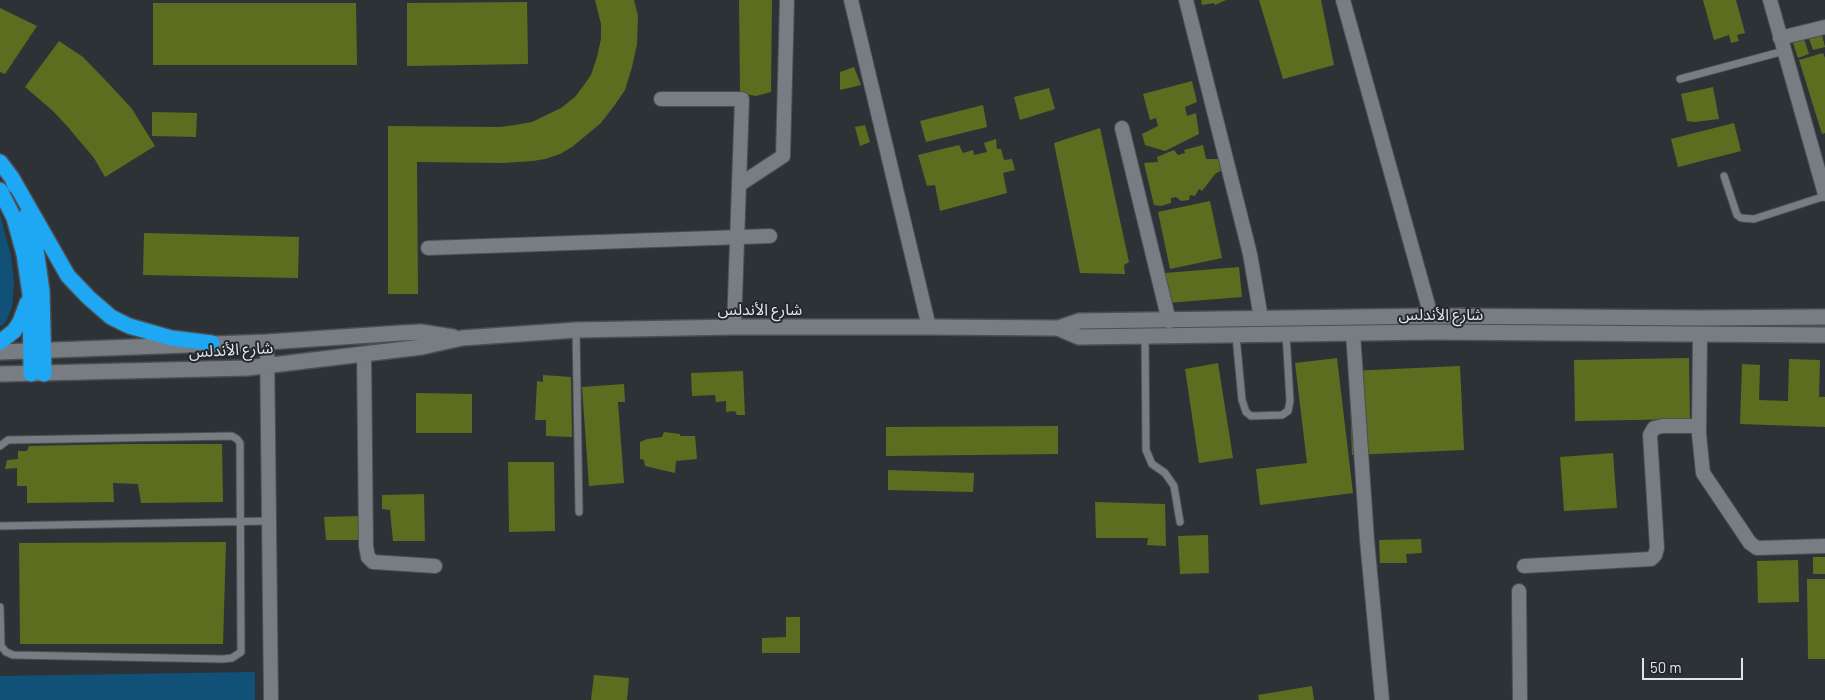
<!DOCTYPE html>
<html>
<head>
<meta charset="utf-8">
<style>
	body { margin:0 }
	#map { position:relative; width:1825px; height:700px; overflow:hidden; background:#2d3236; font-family:Barlow,sans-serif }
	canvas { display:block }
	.scale { position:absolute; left:1642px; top:658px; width:101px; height:22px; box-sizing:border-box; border:2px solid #e0e4e6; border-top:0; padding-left:6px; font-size:15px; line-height:18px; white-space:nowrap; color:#e0e4e6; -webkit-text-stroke:4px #24282c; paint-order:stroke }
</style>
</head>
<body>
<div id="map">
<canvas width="1825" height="700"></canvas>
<div class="scale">50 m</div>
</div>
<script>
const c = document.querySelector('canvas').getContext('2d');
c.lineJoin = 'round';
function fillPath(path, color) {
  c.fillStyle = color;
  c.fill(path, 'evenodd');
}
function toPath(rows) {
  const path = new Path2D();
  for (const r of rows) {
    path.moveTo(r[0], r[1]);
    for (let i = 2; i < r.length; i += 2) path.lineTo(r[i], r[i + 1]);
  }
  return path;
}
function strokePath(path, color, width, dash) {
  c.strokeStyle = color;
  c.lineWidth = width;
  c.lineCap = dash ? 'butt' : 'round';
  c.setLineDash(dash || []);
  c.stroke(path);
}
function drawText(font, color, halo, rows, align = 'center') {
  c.font = font + ' Barlow,"Noto Sans Arabic",sans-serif';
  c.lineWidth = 4;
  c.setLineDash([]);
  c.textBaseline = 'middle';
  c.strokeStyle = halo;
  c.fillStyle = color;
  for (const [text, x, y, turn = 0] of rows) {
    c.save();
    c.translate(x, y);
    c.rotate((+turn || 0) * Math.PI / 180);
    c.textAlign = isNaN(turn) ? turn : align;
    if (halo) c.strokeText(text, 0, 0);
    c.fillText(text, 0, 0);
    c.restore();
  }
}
const green = toPath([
	[0,214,11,256,14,284,12,307,6,322,0,327],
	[255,672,255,700,0,700,0,676]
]);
const building = toPath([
	[595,0,634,0,638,16,637,44,632,67,625,90,614,106,601,123,572,147,560,154,545,159,533,161,503,163,417,162,418,294,388,294,388,126,500,127,515,125,532,122,561,108,575,97,584,85,591,75,597,57,601,39,601,24],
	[739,0,772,0,771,92,756,96,740,93],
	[1201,0,1226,0,1215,5,1214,3,1202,5],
	[1259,0,1321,0,1334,65,1283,79],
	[1703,0,1736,0,1745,33,1737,35,1739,41,1731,43,1729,35,1714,40],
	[527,2,528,64,407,66,407,3],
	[153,3,356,3,357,65,153,65],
	[0,8,37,26,5,74,0,72],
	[1822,35,1825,47,1813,50,1809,39],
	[1804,39,1809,54,1798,58,1793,43],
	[59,41,83,57,111,86,132,109,155,146,105,177,94,158,67,126,53,111,25,87],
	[1823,53,1825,58,1825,133,1822,134,1799,60],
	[854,67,861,85,840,90,840,72],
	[1192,81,1197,102,1185,107,1187,116,1196,113,1199,134,1165,151,1145,145,1142,134,1158,126,1156,118,1150,120,1143,94],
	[1713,87,1719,119,1695,122,1687,121,1681,94],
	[1049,88,1055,109,1020,120,1014,97],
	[983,105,987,127,926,142,920,121],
	[152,112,197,113,196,137,152,136],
	[1734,123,1741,151,1678,167,1671,139],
	[865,125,870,142,860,146,855,127],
	[1100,128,1129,262,1124,265,1125,274,1080,273,1054,143],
	[996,139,997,149,1001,149,1004,160,1012,159,1015,170,1003,173,1007,193,940,211,935,185,927,186,918,155,959,145,963,153,973,150,974,155,987,152,984,143],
	[1203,145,1206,159,1218,159,1221,171,1216,173,1202,191,1199,189,1195,196,1190,195,1189,200,1181,201,1176,197,1171,198,1171,203,1161,206,1154,205,1144,163,1158,162,1157,157,1174,150,1178,155,1185,153,1184,150],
	[1210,201,1222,258,1170,269,1158,212],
	[144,233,299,237,298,278,143,275],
	[1239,267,1242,297,1168,303,1165,273],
	[1337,358,1353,493,1260,505,1256,469,1307,463,1295,363],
	[1689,358,1690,419,1575,421,1574,360],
	[1789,359,1820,360,1819,397,1825,397,1825,427,1740,424,1742,364,1760,365,1759,400,1788,401],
	[1218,363,1233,458,1199,463,1185,369],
	[1460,366,1464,450,1352,455,1349,371],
	[743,371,745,415,737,415,735,411,726,412,726,401,716,402,715,395,692,396,691,373],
	[543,375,571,377,572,437,546,436,546,420,535,420,537,381,543,382],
	[624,384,625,402,618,402,624,483,589,486,582,387],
	[416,393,472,394,472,433,416,433],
	[1058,426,1058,454,886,456,886,427],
	[664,432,680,434,680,436,695,436,697,459,676,461,675,473,645,466,644,460,640,459,640,442,647,439,662,437],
	[124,444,222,444,223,502,141,503,138,484,113,483,114,502,27,503,27,486,17,486,17,468,5,469,7,460,18,459,18,451,27,451,29,446],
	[1613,453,1617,508,1564,511,1560,457],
	[508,462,554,462,555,531,509,532],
	[888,470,974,473,973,492,888,490],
	[424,494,425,541,393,541,390,510,382,509,382,495],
	[1095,502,1165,504,1166,546,1147,545,1148,538,1096,538],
	[359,516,361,540,326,540,324,517],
	[1208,535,1209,573,1180,574,1178,536],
	[1421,539,1422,553,1406,554,1407,563,1380,563,1379,540],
	[226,542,223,644,20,644,19,543],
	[1813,557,1825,557,1825,574,1813,574],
	[1798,560,1799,602,1758,603,1757,561],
	[1807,579,1825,579,1825,659,1808,659],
	[786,617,800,617,800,653,762,653,762,638,786,637],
	[594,675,629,678,627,700,591,700],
	[1312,686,1314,700,1259,700,1258,695]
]);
const lane = toPath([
	[1680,79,1784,51],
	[1724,176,1737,215,1741,218,1754,219,1825,196],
	[576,330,579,512],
	[1145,336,1146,450,1152,464,1165,473,1174,486,1180,522],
	[1236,336,1242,400,1246,412,1251,416,1282,415,1288,411,1290,401,1286,334],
	[0,446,8,440,232,436,237,439,240,443,241,652,232,658,223,659,13,655,6,652,1,646,0,607],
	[0,526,269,521]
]);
const street = toPath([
	[851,0,929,327],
	[1186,0,1250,254,1261,318],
	[1343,0,1431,316],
	[1770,0,1825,194],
	[1780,38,1825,27],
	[661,99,742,99,734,327],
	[1122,128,1169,321],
	[739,185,783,156,787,0],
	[428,248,770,236],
	[1353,333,1367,540,1382,700],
	[1700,335,1699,434,1703,473,1750,543,1757,548,1825,546],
	[267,342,271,700],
	[364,354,366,546,368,557,373,562,435,566],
	[1524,566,1651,559,1655,555,1657,548,1650,435,1654,428,1663,426,1699,426],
	[1519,591,1520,700]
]);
const secondary = toPath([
	[1058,328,1079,321,1431,316,1701,318,1825,317],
	[0,352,267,342,401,333,421,332,453,337],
	[0,374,247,368,422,347,462,338,576,330,734,327,929,327,1058,328,1079,337,1431,332,1825,335]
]);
const highway = toPath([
	[0,162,12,178,15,186],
	[12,178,68,276,89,298,111,317,129,326,171,338,212,343],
	[0,190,14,218,24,254,30,294,31,374],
	[27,214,36,249,42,291,44,374],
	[0,342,14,331,20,322,27,303]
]);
const streetNames = [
	["شارع الأندلس",760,310],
	["شارع الأندلس",1441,315],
	["شارع الأندلس",231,350,-3]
];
fillPath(green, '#115178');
fillPath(building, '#5d6d20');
strokePath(lane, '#4b4f52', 9);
strokePath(street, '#4b4f52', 16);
strokePath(secondary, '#4b4f52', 18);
strokePath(highway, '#4b4f52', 18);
strokePath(lane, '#777d82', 7);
strokePath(street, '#777d82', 14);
strokePath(secondary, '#777d82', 15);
strokePath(highway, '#1ea7f3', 15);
drawText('16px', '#e0e4e6', '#24282c', streetNames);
</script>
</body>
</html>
